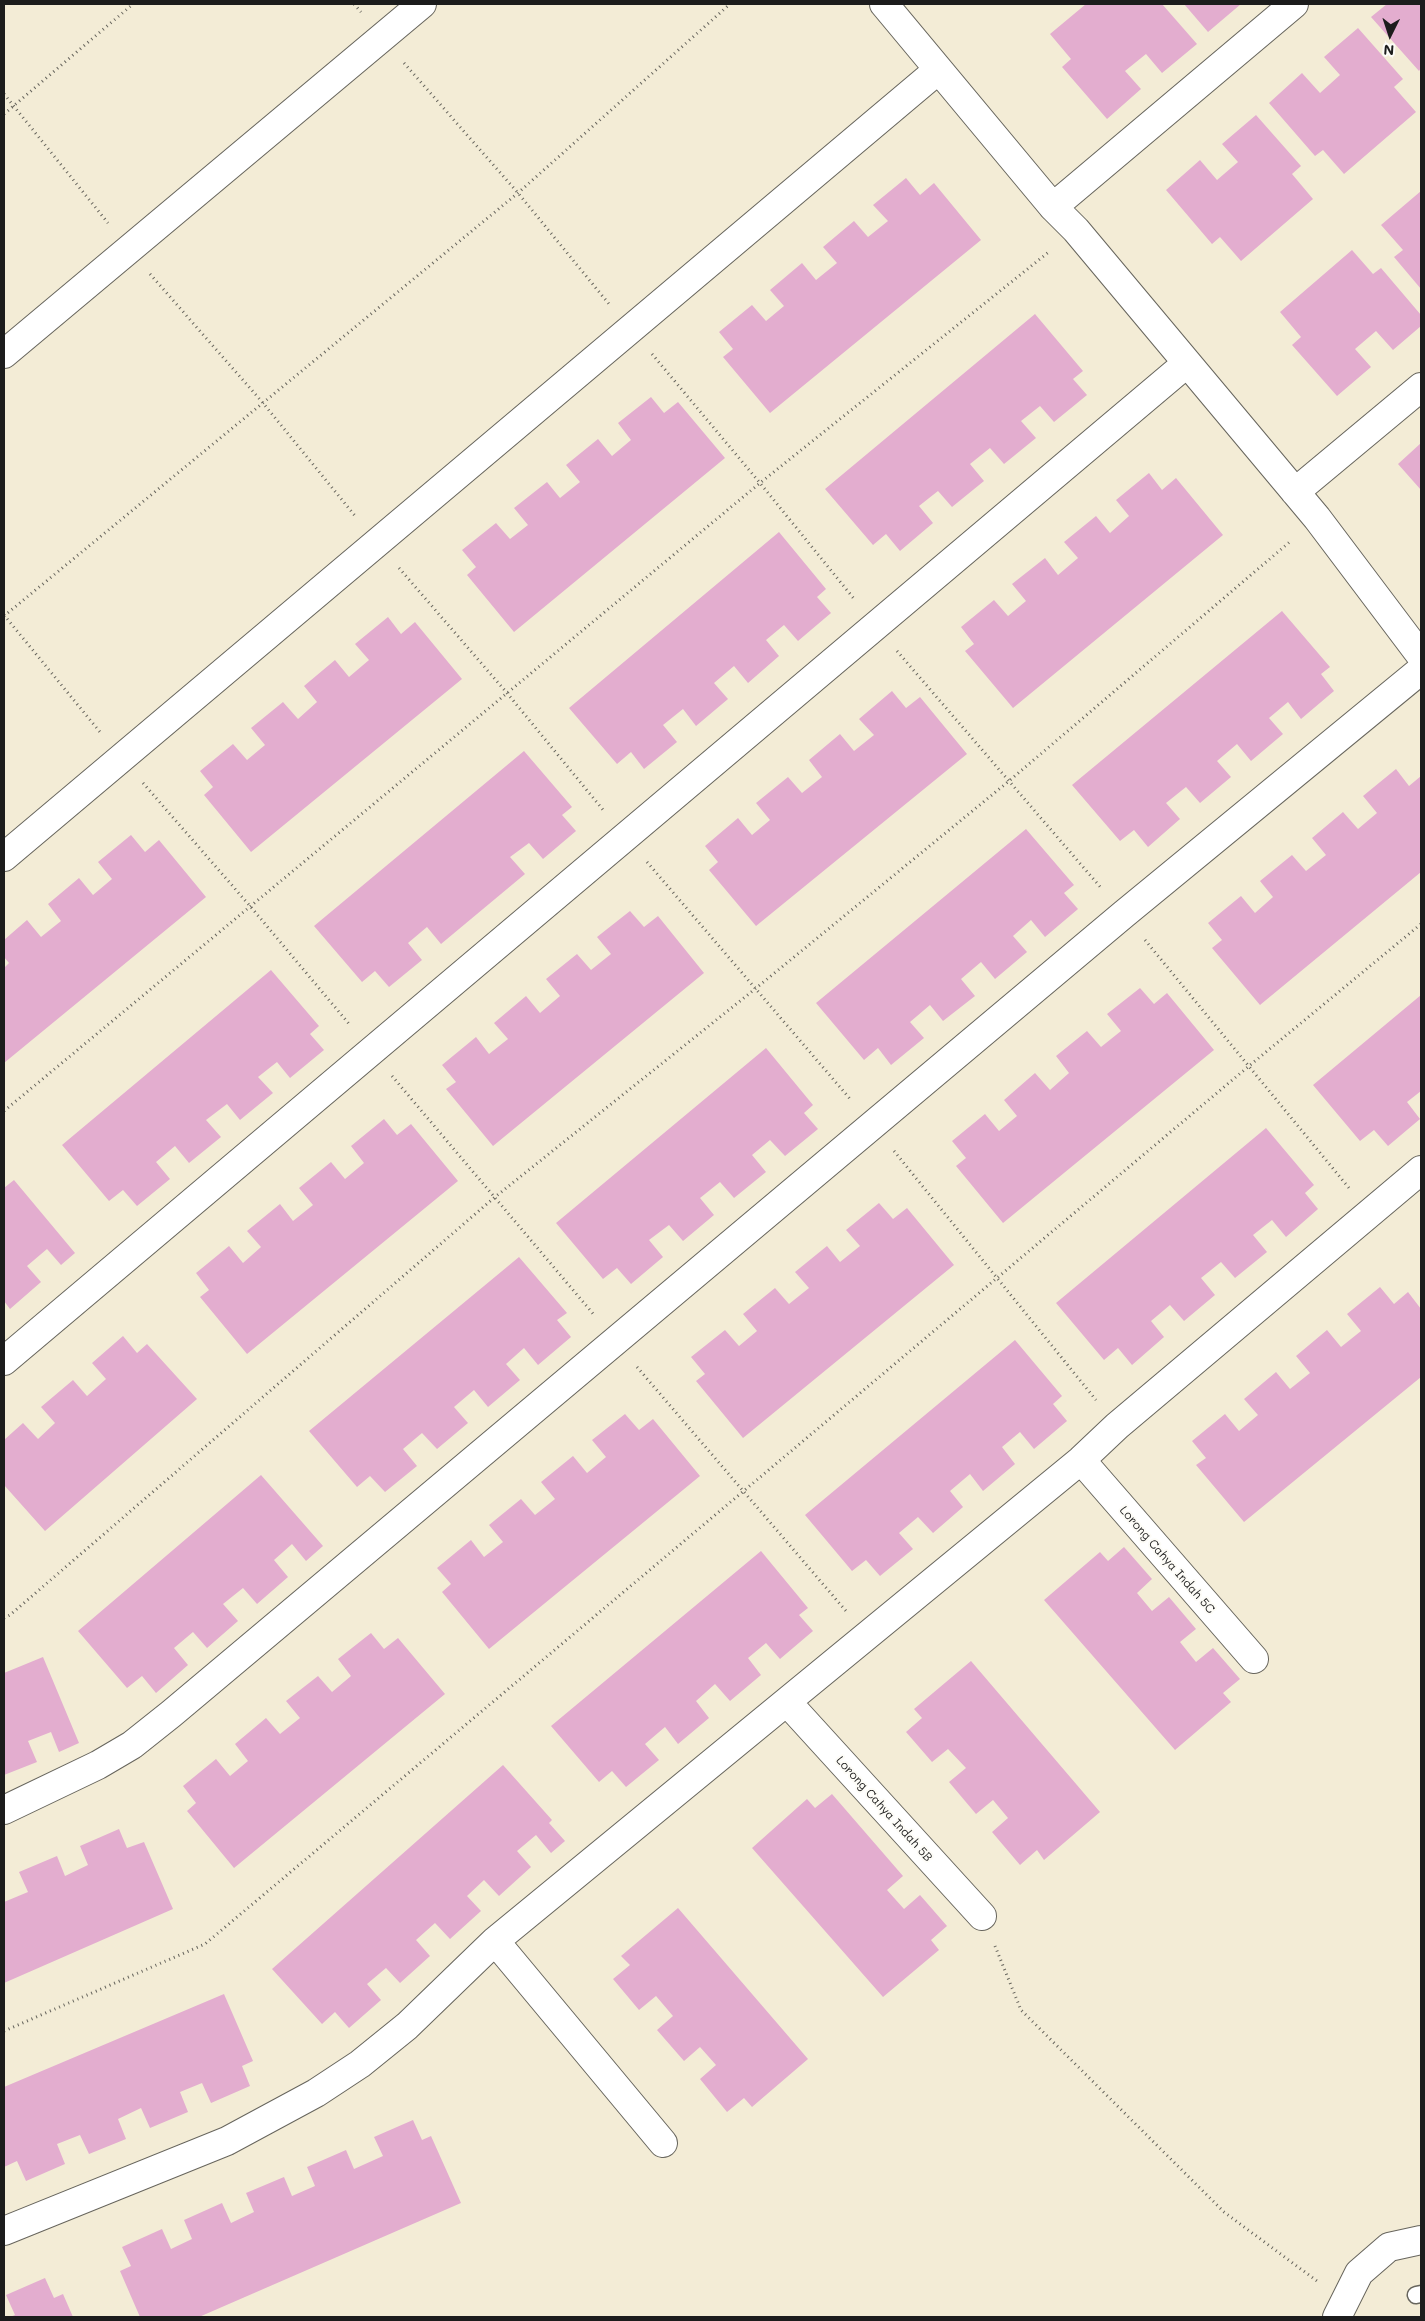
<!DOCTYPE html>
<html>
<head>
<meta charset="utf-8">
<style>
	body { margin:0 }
	#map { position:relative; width:1425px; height:2321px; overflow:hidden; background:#f3ecd6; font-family:Mali,sans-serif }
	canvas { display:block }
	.frame { position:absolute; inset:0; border:5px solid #1c1c1c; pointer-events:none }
	.north { position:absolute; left:1365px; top:10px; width:50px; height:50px; -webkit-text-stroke:4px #fdfcf7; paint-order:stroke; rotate:184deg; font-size:14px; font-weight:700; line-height:20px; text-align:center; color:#1c1c1c }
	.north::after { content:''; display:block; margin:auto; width:18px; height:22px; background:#1c1c1c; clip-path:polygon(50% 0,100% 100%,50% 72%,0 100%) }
</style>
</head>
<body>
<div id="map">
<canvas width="1425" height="2321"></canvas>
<div class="frame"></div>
<div class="north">N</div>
</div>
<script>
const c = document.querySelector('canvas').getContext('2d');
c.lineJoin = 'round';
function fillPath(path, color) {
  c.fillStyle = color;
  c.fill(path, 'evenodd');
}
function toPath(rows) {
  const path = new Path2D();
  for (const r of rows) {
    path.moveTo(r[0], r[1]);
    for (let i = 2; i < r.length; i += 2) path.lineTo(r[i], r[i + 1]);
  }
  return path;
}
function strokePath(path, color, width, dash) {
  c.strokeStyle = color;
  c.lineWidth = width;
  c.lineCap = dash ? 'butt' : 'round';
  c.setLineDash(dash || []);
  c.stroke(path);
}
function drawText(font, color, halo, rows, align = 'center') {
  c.font = font + ' Mali,sans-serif';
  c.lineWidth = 4;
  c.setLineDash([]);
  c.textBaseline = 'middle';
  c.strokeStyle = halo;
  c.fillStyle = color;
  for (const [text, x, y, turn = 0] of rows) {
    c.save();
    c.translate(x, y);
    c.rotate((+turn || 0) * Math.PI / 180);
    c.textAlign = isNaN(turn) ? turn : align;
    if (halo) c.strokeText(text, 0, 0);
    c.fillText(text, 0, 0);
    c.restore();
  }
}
const building = toPath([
	[1086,4,1162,4,1197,44,1162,73,1146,54,1125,71,1141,89,1107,119,1062,67,1071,59,1050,34],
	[1184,4,1241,4,1208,32],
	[1387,4,1420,4,1421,6,1421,68,1419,71,1371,17],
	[1358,28,1403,79,1394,87,1416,112,1344,174,1323,150,1315,156,1269,103,1302,73,1320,93,1340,75,1324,57],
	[1256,115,1301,166,1292,174,1313,199,1241,261,1220,237,1212,244,1166,190,1200,160,1217,180,1238,162,1222,144],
	[906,178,920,195,934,183,981,240,770,413,723,357,733,349,719,332,752,305,766,321,784,306,770,290,802,263,816,280,837,263,823,247,854,221,868,237,888,221,873,205],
	[1421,191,1421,289,1394,257,1403,250,1381,225],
	[1352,250,1373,274,1381,268,1421,315,1421,326,1393,350,1376,331,1355,349,1371,367,1337,396,1292,345,1301,337,1280,312],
	[1035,314,1083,371,1073,379,1087,395,1054,422,1040,406,1021,421,1036,438,1004,464,990,448,970,464,984,481,952,507,938,491,919,506,933,523,900,551,886,534,873,545,825,489],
	[651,397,664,413,678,402,725,458,514,632,467,575,476,567,462,550,496,523,510,539,528,525,514,508,547,482,560,498,580,482,566,465,598,439,612,456,631,440,618,423],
	[1421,443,1421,490,1398,464],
	[1149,473,1162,490,1176,478,1223,535,1013,708,965,651,974,644,961,627,994,600,1008,616,1026,601,1012,584,1045,558,1058,575,1078,558,1064,542,1096,516,1110,533,1129,516,1116,500],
	[779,532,826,589,817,597,831,613,798,641,784,625,766,640,779,656,748,683,734,666,714,683,728,699,696,726,683,709,663,725,677,742,644,769,631,752,617,764,569,708],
	[1282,611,1330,667,1321,674,1334,691,1301,719,1288,702,1269,718,1283,734,1251,761,1237,744,1217,761,1231,777,1200,803,1186,787,1166,803,1180,819,1148,847,1134,830,1120,841,1072,785],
	[388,617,401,634,415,622,462,679,251,852,204,795,213,787,200,771,233,744,247,760,265,745,251,728,283,702,298,719,317,702,304,686,335,660,349,677,369,660,355,644],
	[892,691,906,708,920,697,967,754,756,926,709,870,718,862,705,846,738,818,752,835,770,820,756,803,788,777,802,793,822,777,809,760,840,734,854,751,874,735,859,719],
	[524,751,572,807,562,815,576,831,543,859,529,843,510,857,525,874,441,944,427,927,408,943,422,960,389,987,375,971,362,982,314,926],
	[1396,769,1409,786,1421,776,1421,872,1260,1005,1212,948,1222,940,1208,923,1241,896,1255,913,1273,897,1260,881,1292,855,1306,871,1326,855,1312,838,1343,812,1358,829,1377,813,1363,796],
	[1026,829,1074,885,1064,893,1078,909,1045,937,1031,920,1013,936,1027,952,995,979,981,962,961,979,975,996,943,1021,930,1005,910,1022,924,1038,891,1065,878,1048,864,1060,816,1003],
	[131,835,145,852,159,840,206,897,4,1063,4,968,9,963,4,957,4,940,27,920,41,937,61,921,48,904,79,878,93,895,112,879,98,862],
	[630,911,644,927,658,916,704,973,493,1146,446,1089,456,1082,442,1065,476,1037,489,1054,508,1039,494,1023,526,996,540,1013,560,996,546,979,577,954,591,970,611,954,597,937],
	[271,970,319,1026,310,1034,324,1050,290,1078,277,1062,258,1077,273,1093,240,1120,227,1104,206,1120,221,1137,189,1163,175,1146,156,1162,170,1179,137,1206,123,1190,109,1201,62,1145],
	[1140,988,1154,1004,1167,993,1214,1050,1003,1223,956,1166,966,1158,952,1141,985,1114,999,1131,1017,1116,1004,1100,1035,1073,1050,1090,1069,1073,1056,1056,1087,1031,1101,1047,1121,1031,1107,1014],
	[1421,995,1421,1091,1407,1102,1420,1119,1388,1146,1374,1130,1360,1141,1313,1085],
	[766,1048,813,1105,804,1113,818,1129,785,1156,770,1140,752,1155,766,1172,734,1198,720,1182,700,1198,714,1215,683,1241,669,1225,649,1240,663,1257,631,1284,617,1268,603,1279,556,1223],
	[384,1119,397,1135,411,1124,458,1181,247,1354,200,1297,209,1290,196,1273,229,1246,243,1263,261,1247,247,1231,280,1204,293,1221,313,1205,299,1188,331,1162,345,1179,364,1163,351,1146],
	[1266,1128,1314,1185,1305,1193,1318,1209,1286,1237,1272,1220,1253,1235,1267,1252,1235,1278,1221,1262,1201,1278,1215,1295,1184,1321,1170,1305,1151,1321,1164,1337,1132,1365,1118,1348,1104,1360,1056,1303],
	[14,1180,75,1253,61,1265,47,1249,27,1266,41,1282,10,1309,4,1301,4,1188],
	[879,1203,893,1219,907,1208,954,1265,743,1438,696,1381,705,1374,691,1357,725,1330,739,1346,757,1331,743,1314,775,1288,789,1304,809,1288,795,1272,827,1246,840,1262,860,1246,846,1230],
	[519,1257,567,1313,557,1320,571,1337,538,1365,524,1348,506,1364,520,1380,488,1407,474,1390,454,1407,468,1423,437,1449,422,1433,403,1449,417,1466,385,1492,370,1476,357,1487,309,1431],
	[1380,1287,1394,1304,1408,1292,1421,1309,1421,1377,1244,1522,1196,1465,1206,1458,1192,1441,1225,1414,1239,1431,1258,1415,1244,1399,1276,1372,1290,1389,1310,1373,1296,1356,1327,1330,1341,1347,1361,1331,1347,1314],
	[123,1336,137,1353,147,1344,197,1399,45,1531,4,1485,4,1440,23,1423,38,1439,55,1423,41,1407,73,1380,87,1396,106,1379,92,1363],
	[1015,1340,1062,1396,1053,1404,1067,1421,1034,1449,1020,1432,1002,1447,1015,1464,983,1491,970,1474,950,1491,963,1507,933,1533,918,1517,899,1533,913,1549,880,1576,866,1560,852,1571,805,1515],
	[625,1414,639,1430,653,1419,700,1476,489,1649,442,1592,451,1584,437,1568,471,1540,484,1557,503,1542,489,1525,521,1499,535,1515,555,1499,541,1482,573,1456,587,1473,606,1457,592,1440],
	[261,1475,323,1546,306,1561,292,1544,274,1560,288,1577,257,1604,243,1588,223,1604,238,1621,207,1648,193,1632,174,1648,188,1665,156,1693,142,1676,127,1688,78,1631],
	[1124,1547,1152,1579,1137,1593,1152,1611,1169,1597,1196,1629,1180,1642,1196,1662,1213,1648,1240,1679,1223,1693,1231,1702,1175,1750,1044,1600,1100,1552,1108,1561],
	[761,1551,808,1608,799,1615,813,1631,780,1659,766,1643,748,1658,761,1675,730,1701,715,1684,696,1701,709,1718,678,1744,665,1727,645,1744,659,1760,626,1787,612,1771,599,1782,551,1726],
	[371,1633,384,1649,398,1638,445,1694,234,1868,187,1811,196,1803,183,1786,216,1759,230,1776,248,1761,235,1744,266,1718,280,1734,300,1718,286,1701,318,1676,332,1692,351,1676,338,1659],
	[43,1657,79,1743,59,1752,51,1732,28,1741,37,1762,4,1775,4,1673],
	[971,1661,1100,1812,1044,1860,1037,1850,1020,1865,992,1832,1008,1818,993,1800,976,1814,949,1782,966,1768,948,1749,932,1762,906,1732,922,1718,914,1709],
	[503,1765,552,1820,549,1823,565,1841,551,1853,536,1835,517,1851,531,1867,499,1896,484,1880,467,1896,481,1911,450,1939,435,1923,416,1940,430,1956,400,1983,386,1968,367,1984,381,2000,349,2028,335,2012,322,2024,272,1969],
	[832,1794,903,1876,887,1890,904,1909,920,1895,947,1926,931,1940,939,1950,883,1997,752,1848,807,1799,815,1808],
	[119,1829,127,1848,144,1842,173,1909,4,1983,4,1902,28,1892,19,1872,57,1856,65,1876,88,1865,80,1846],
	[678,1908,808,2059,752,2107,744,2098,727,2112,700,2079,716,2065,700,2047,684,2061,657,2030,673,2016,656,1996,639,2010,613,1979,630,1965,621,1956],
	[224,1994,253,2061,242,2066,250,2086,211,2103,202,2083,180,2092,188,2112,150,2128,141,2108,118,2119,126,2139,89,2154,80,2135,57,2144,65,2164,26,2181,17,2161,4,2167,4,2087],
	[413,2120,422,2140,431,2136,461,2203,199,2317,140,2317,120,2271,131,2266,122,2247,162,2229,171,2249,192,2239,184,2220,222,2203,231,2223,254,2212,246,2193,284,2177,292,2196,315,2186,307,2167,346,2150,354,2169,383,2156,374,2137],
	[45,2278,54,2298,63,2294,73,2317,10,2317,15,2315,6,2295]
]);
const path = toPath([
	[354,4,361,12],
	[404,63,518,193,609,304],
	[4,94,108,223],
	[4,114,133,4],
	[150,274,263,403,356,517],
	[652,354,760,483,855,600],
	[399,568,507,693,604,811],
	[4,615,100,732],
	[4,616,518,193,730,4],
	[897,651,1102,889],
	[143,783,250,906,350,1025],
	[647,862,851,1100],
	[1145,940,1349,1188],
	[392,1076,595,1316],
	[4,1111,760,483,1050,251],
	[894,1151,1096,1400],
	[637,1367,846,1611],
	[4,1618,10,1615,495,1197,755,989,1009,781,1292,540],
	[995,1946,1021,2010,1224,2212,1317,2281],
	[4,2031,205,1944,1249,1066,1421,924]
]);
const service = toPath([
	[1416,2295,1421,2294]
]);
const minor = toPath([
	[884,4,1053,207,1076,230,1317,518,1421,656],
	[1053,207,1294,4],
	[4,354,422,4],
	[1295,492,1421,387],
	[4,857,938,70],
	[4,1361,1186,364],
	[1081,1460,1254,1659],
	[787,1702,982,1916],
	[4,1810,98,1765,132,1745,171,1714,1124,914,1421,670],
	[495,1941,663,2143],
	[4,2231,227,2141,316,2093,360,2064,407,2026,495,1941,1081,1460,1117,1426,1421,1170],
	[1337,2317,1359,2273,1389,2247,1421,2240]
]);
const streetNames = [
	["Lorong Cahya Indah 5C",1167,1560,49],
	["Lorong Cahya Indah 5B",884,1809,48]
];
fillPath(building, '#e3adcf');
strokePath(service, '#67655d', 19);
strokePath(minor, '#67655d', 30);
strokePath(path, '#67655d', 3, [1, 4]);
strokePath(service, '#fff', 16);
strokePath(minor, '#fff', 28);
drawText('12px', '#1c1c1c', '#fdfcf7', streetNames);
</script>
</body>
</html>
